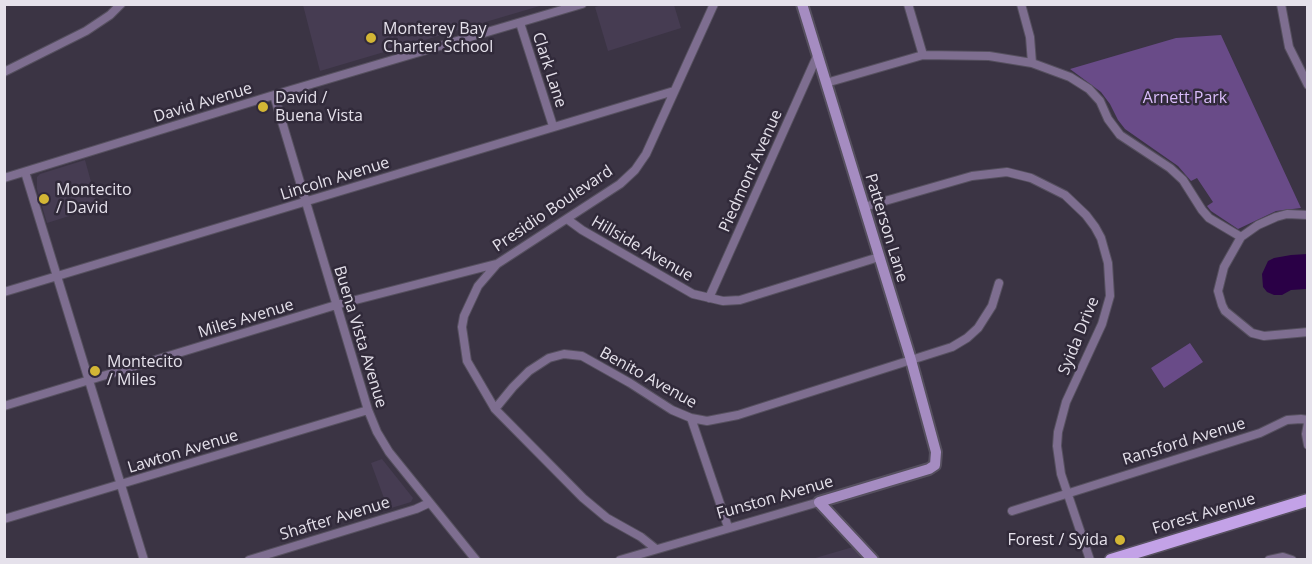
<!DOCTYPE html>
<html>
<head>
<meta charset="utf-8">
<style>
	body { margin:0 }
	#map { position:relative; width:1312px; height:564px; overflow:hidden; background:#3b3444; font-family:"Open Sans",sans-serif }
	canvas { display:block }
	.frame { position:absolute; inset:0; border:6px solid #e5e1eb; pointer-events:none }
</style>
</head>
<body>
<div id="map">
<canvas width="1312" height="564"></canvas>
<div class="frame"></div>
</div>
<script>
const c = document.querySelector('canvas').getContext('2d');
c.lineJoin = 'round';
function fillPath(path, color) {
  c.fillStyle = color;
  c.fill(path, 'evenodd');
}
function toPath(rows) {
  const path = new Path2D();
  for (const r of rows) {
    path.moveTo(r[0], r[1]);
    for (let i = 2; i < r.length; i += 2) path.lineTo(r[i], r[i + 1]);
  }
  return path;
}
function strokePath(path, color, width, dash) {
  c.strokeStyle = color;
  c.lineWidth = width;
  c.lineCap = dash ? 'butt' : 'round';
  c.setLineDash(dash || []);
  c.stroke(path);
}
function drawText(font, color, halo, rows, align = 'center') {
  c.font = font + ' "Open Sans",sans-serif';
  c.lineWidth = 5;
  c.setLineDash([]);
  c.textBaseline = 'middle';
  c.strokeStyle = halo;
  c.fillStyle = color;
  for (const [text, x, y, turn = 0] of rows) {
    c.save();
    c.translate(x, y);
    c.rotate((+turn || 0) * Math.PI / 180);
    c.textAlign = isNaN(turn) ? turn : align;
    if (halo) c.strokeText(text, 0, 0);
    c.fillText(text, 0, 0);
    c.restore();
  }
}
const built = toPath([
	[605,4,674,5,681,28,608,51,595,7],
	[303,5,303,4,543,5,320,71],
	[85,160,98,207,47,223,37,189,37,177,40,174],
	[382,459,413,498,411,502,388,509,371,463],
	[853,547,863,559,812,559]
]);
const green = toPath([
	[1221,35,1301,208,1276,211,1238,229,1211,211,1207,206,1213,202,1197,178,1191,181,1178,166,1125,129,1118,120,1110,104,1101,92,1070,69,1176,38],
	[1190,343,1203,362,1164,388,1151,368]
]);
const water = toPath([
	[1307,254,1307,289,1291,290,1282,295,1274,295,1267,292,1263,287,1262,274,1268,261,1274,258,1291,255]
]);
const street = toPath([
	[908,4,923,55],
	[1021,4,1030,37,1032,63],
	[1281,4,1289,47,1308,85],
	[520,23,553,126],
	[4,72,86,31,110,15,121,4],
	[826,83,923,55,989,56,1032,63,1070,77,1089,89,1100,101,1108,119,1120,135,1170,168,1183,180,1202,210,1209,218,1241,237],
	[274,95,368,410,377,432,389,452,476,560],
	[25,172,144,560],
	[4,178,274,95,582,4],
	[864,207,972,176,1007,172,1031,178,1065,195,1086,215,1095,227,1101,238,1108,263,1110,296,1102,324,1066,402,1058,432,1057,446,1061,474,1090,560],
	[1308,215,1287,214,1276,217,1258,225,1241,237,1224,267,1218,291,1222,305,1225,311,1252,333,1264,336,1308,332],
	[567,219,582,230,693,294,723,301,740,300,879,257],
	[4,292,674,91],
	[709,298,818,54],
	[4,406,336,305,496,264],
	[495,409,513,387,529,371,549,358,564,354,582,356,630,383,672,410,691,418,707,421,738,415,952,347,967,338,978,328,992,306,999,283],
	[691,418,728,527],
	[1308,423,1306,434,1308,445],
	[1012,511,1260,433,1287,420,1301,419,1308,420],
	[4,519,368,410],
	[656,549,641,537,607,518,583,498,495,409,467,361,462,327,464,316,478,286,497,264,620,184,635,170,646,154,714,4],
	[249,560,416,509,429,503],
	[620,560,819,502],
	[1269,560,1283,557,1292,560]
]);
const secondary = toPath([
	[802,4,911,360,936,452,935,465,929,469,819,502,873,560]
]);
const primary = toPath([
	[1111,560,1308,500]
]);
const markers = [
	[371,38,6,"#d3b635"],
	[263,107,6,"#d3b635"],
	[44,199,6,"#d3b635"],
	[95,371,6,"#d3b635"],
	[1120,540,6,"#d3b635"]
];
const poiNames = [
	["Monterey Bay",383,29],
	["Charter School",383,47],
	["David /",275,98],
	["Buena Vista",275,116],
	["Montecito",56,190],
	["/ David",56,208],
	["Montecito",107,362],
	["/ Miles",107,380],
	["Forest / Syida",1108,540,"right"]
];
const streetNames = [
	["Clark Lane",549,70,72],
	["David Avenue",203,103,-17],
	["Piedmont Avenue",751,171,-66],
	["Lincoln Avenue",335,179,-17],
	["Presidio Boulevard",553,209,-34],
	["Patterson Lane",886,228,73],
	["Hillside Avenue",642,249,30],
	["Miles Avenue",246,319,-17],
	["Syida Drive",1079,336,-68],
	["Buena Vista Avenue",360,337,73],
	["Benito Avenue",648,378,29],
	["Ransford Avenue",1184,442,-17],
	["Lawton Avenue",183,452,-17],
	["Funston Avenue",775,498,-16],
	["Forest Avenue",1204,514,-17],
	["Shafter Avenue",335,519,-17]
];
const parkNames = [
	["Arnett Park",1185,98]
];
fillPath(built, '#463c52');
fillPath(green, '#694b88');
fillPath(water, '#2a0046');
strokePath(street, '#56505f', 10);
strokePath(secondary, '#56505f', 14);
strokePath(primary, '#56505f', 15);
strokePath(street, '#7e6e90', 8);
strokePath(secondary, '#a58cc1', 10);
strokePath(primary, '#c3a2e7', 12);
for (const [x, y, r, color] of markers) {
  const dot = new Path2D();
  dot.arc(x, y, r, 0, 2 * Math.PI);
  c.fillStyle = color;
  c.fill(dot);
  strokePath(dot, '#312a3a', 2);
}
drawText('16px', '#e5e1eb', '#312a3a', poiNames, 'left');
drawText('16px', '#e5e1eb', '#312a3a', streetNames);
drawText('16px', '#dabdfb', '#312a3a', parkNames);
</script>
</body>
</html>
